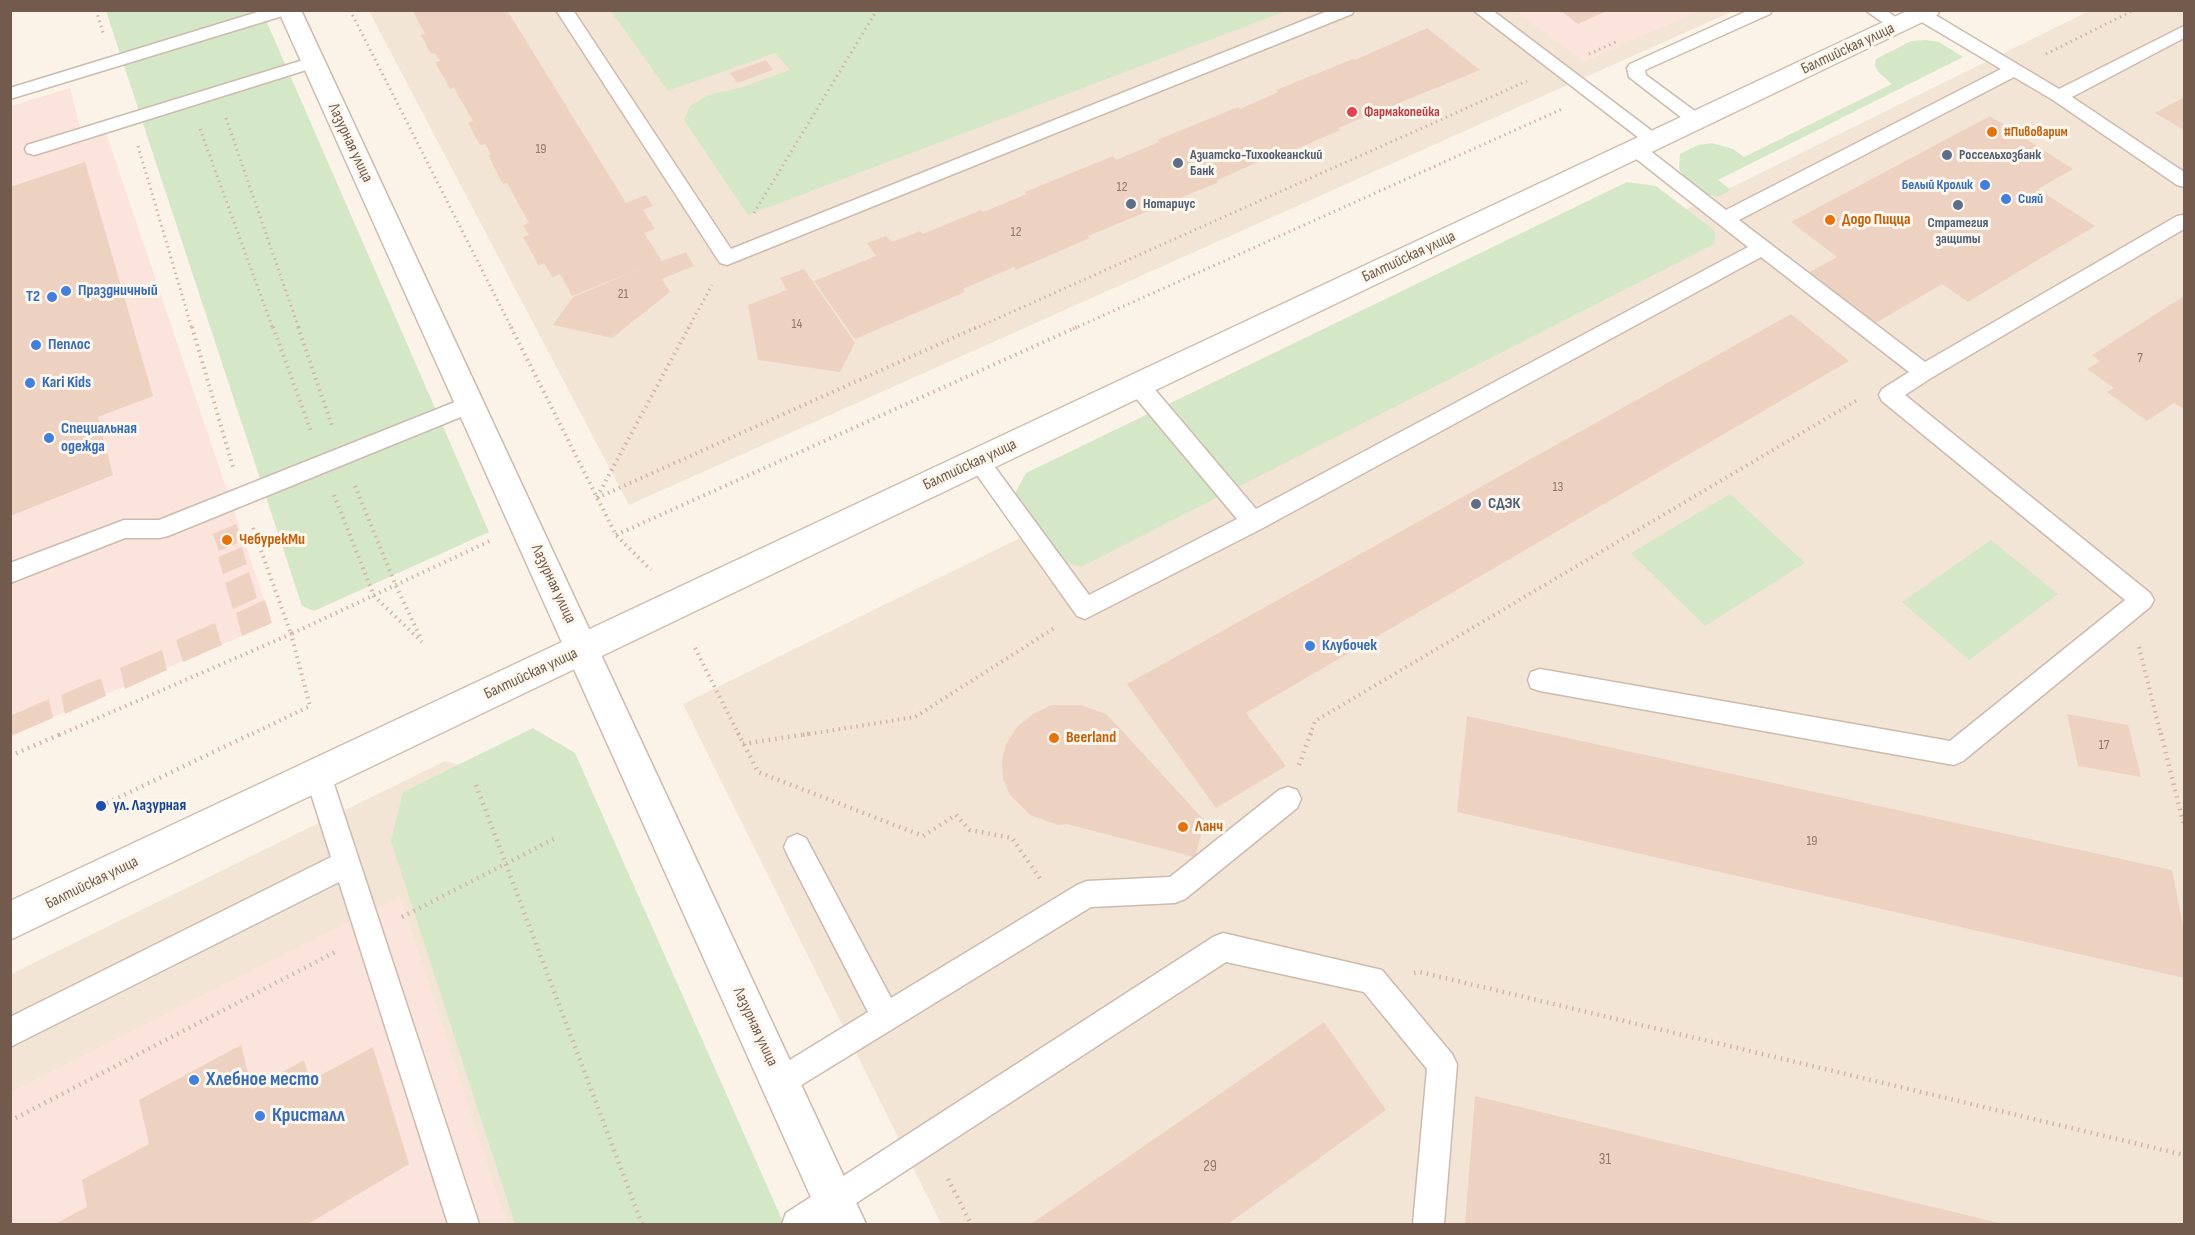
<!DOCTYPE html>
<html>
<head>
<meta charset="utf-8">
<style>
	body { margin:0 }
	#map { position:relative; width:2195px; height:1235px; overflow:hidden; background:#fbf3e7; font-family:"Sofia Sans Condensed",sans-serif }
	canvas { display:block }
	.frame { position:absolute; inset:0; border:12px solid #725a4d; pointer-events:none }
</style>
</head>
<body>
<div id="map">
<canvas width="2195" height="1235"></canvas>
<div class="frame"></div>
</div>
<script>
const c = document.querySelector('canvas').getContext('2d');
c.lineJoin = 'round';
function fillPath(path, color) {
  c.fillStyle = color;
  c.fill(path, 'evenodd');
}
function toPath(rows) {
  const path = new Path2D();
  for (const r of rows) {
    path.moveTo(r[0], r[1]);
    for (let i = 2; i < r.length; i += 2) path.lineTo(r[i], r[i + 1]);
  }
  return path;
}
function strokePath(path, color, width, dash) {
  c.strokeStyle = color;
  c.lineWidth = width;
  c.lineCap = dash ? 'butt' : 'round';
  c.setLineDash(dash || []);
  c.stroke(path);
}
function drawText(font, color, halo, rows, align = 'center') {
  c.font = font + ' "Sofia Sans Condensed",sans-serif';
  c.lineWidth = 6;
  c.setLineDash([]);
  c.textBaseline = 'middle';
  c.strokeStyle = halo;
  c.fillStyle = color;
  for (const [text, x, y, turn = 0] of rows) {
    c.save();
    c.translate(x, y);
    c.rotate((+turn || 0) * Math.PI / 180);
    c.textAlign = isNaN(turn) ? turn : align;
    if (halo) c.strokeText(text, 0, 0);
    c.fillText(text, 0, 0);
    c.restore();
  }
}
const residential = toPath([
	[369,11,1733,11,629,505],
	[2089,11,2184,11,2184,1224,941,1224,683,704],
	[445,761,510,777,690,1224,11,1224,11,974]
]);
const commercial = toPath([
	[1515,11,1699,11,1584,62],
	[70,88,80,127,102,121,272,623,11,735,11,106],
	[400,896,507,1224,11,1224,11,1092]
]);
const green = toPath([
	[106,11,262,11,489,532,314,611,302,606],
	[611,11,1286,11,748,215,684,120,690,106,709,95,743,87,790,70,775,53,668,91],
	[1926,40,1939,42,1963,57,1718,180,1731,190,1718,197,1704,194,1684,178,1679,168,1680,154,1698,145,1712,143,1733,149,1744,157,1892,84,1878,72,1875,65,1876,59,1911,41],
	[1627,182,1656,186,1715,231,1714,244,1081,567,1060,560,1013,497,1026,473],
	[1730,494,1805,563,1705,626,1631,553],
	[1991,540,2058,594,1969,660,1902,602],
	[533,728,575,753,784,1224,515,1224,391,841,403,792]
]);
const building = toPath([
	[412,10,507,10,626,203,646,195,653,206,643,210,655,229,644,233,662,261,686,252,694,266,662,279,670,292,612,338,553,325,573,297,642,268,572,296,560,274,552,277,544,263,539,266,523,237,529,235,523,225,529,223,507,183,503,184,488,155,491,154,485,144,480,145,468,123,473,121,454,88,450,89,435,62,440,61,435,53,431,54,421,35,425,34],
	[1560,10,1609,10,1578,24],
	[1427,28,1480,70,1338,128,1340,130,1274,159,1272,156,1217,180,1219,182,1088,236,1090,238,1016,270,1014,267,963,289,965,292,855,339,814,281,876,256,867,243,886,236,892,242,920,231,923,234,981,210,983,212,1027,194,1025,192,1113,156,1116,160,1159,142,1157,140,1238,107,1240,109,1278,92,1276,90,1353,59,1355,60],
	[766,60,773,70,737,83,730,73],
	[2184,97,2184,130,2155,113],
	[1990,116,2073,169,2038,189,2095,226,1968,302,1942,284,1874,324,1808,273,1837,257,1791,222],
	[85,162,153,396,98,417,113,475,10,516,10,187],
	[804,269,855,343,840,372,758,360,748,305,787,290,780,278],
	[2184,296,2184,409,2174,403,2147,421,2107,392,2114,388,2087,369,2100,361,2092,355],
	[1791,314,1849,361,1246,713,1286,766,1216,808,1127,684],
	[236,524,242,541,219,551,213,534],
	[242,547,247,564,223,574,218,557],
	[249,572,257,598,233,609,225,583],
	[265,600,272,623,242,636,236,613],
	[215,623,222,645,183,662,176,640],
	[162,650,167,670,125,689,120,668],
	[101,678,106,696,65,714,61,695],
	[49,699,53,718,11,736,10,716],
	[1052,705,1081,705,1106,714,1125,734,1205,821,1195,857,1066,824,1058,825,1030,815,1010,795,1003,779,1002,761,1006,744,1017,727,1033,714],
	[2067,714,2128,725,2141,777,2078,766],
	[1467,716,2172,870,2184,930,2184,978,1457,812],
	[1324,1022,1386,1110,1228,1224,1031,1224],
	[241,1045,252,1089,304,1060,310,1081,373,1047,409,1164,308,1224,55,1224,87,1207,82,1180,149,1144,139,1100],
	[1475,1096,2003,1224,1465,1224]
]);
const pathFar2 = toPath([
	[96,10,104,36],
	[350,10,512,329],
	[1589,54,1618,41],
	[2046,54,2134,10],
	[226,118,299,329],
	[200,129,273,329],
	[138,146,192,329],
	[754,213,877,10],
	[688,329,712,285],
	[974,329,1527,81],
	[1073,329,1562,109]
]);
const pathFar1 = toPath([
	[192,327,233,467],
	[273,327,312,434],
	[298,327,332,426],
	[511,327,616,535,651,570],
	[355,486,396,586,421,639],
	[334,495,374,596,422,642],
	[597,497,689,327],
	[597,498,977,327],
	[253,528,291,634,492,540],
	[616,535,1077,327],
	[2139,647,2161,735],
	[695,648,739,735],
	[59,735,291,634,310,706,250,735],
	[803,735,915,717,1056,627],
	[1310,735,1315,721,1859,399]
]);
const path = toPath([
	[738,733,758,772,923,836,956,815,970,830,1012,838,1041,880],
	[2161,733,2184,826],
	[743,744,813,733],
	[10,756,63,733],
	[1299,765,1311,733],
	[476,785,642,1224],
	[101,806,253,733],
	[402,917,554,839],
	[1414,973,1420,972,2184,1155],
	[10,1121,337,951],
	[948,1179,971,1224]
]);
const lane = toPath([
	[264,10,291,10,289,14,10,99,10,88,264,10],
	[556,10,573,10,731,249,1330,10,1354,10,1352,14,727,265,720,263,556,10],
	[1473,10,1492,10,1660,137,1663,141,1660,145,1648,145,1473,10],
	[1749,10,1772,10,1770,14,1645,70,1646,75,1703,117,1706,121,1703,125,1691,125,1629,77,1627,68,1630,64,1749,10],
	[1865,10,1886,10,1906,25,1904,29,1892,29,1865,10],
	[1915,10,1927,10,2059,89,2184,26,2184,38,2072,97,2184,172,2184,187,2177,185,2053,100,2014,77,1739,220,1925,362,2177,216,2184,215,2184,229,1931,378,1905,395,2150,593,2154,600,2150,607,1963,761,1954,765,1540,691,1531,688,1528,680,1531,672,1540,669,1950,741,2125,600,1882,401,1879,395,1882,389,1909,372,1761,257,1261,529,1085,619,1077,616,967,461,970,455,978,452,986,455,1089,595,1237,519,1130,391,1127,385,1130,379,1138,377,1146,379,1256,509,1748,247,1630,154,1628,150,1630,146,1644,146,1726,210,2001,69,1915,18,1913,14,1915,10],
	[313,57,319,58,322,62,319,66,41,153,34,155,27,153,25,149,27,145,313,57],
	[470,396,478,398,481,404,478,410,168,536,160,538,125,538,10,583,10,563,124,520,159,520,470,396],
	[318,763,327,767,331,775,479,1224,448,1224,339,882,10,1047,10,1017,331,857,305,775,309,767,318,763],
	[1288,787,1297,790,1301,799,1297,808,1185,899,1175,903,1091,907,790,1092,780,1097,770,1092,765,1082,770,1072,868,1012,788,856,784,847,788,838,797,834,806,838,891,998,1077,885,1087,881,1170,877,1279,790,1288,787],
	[1223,933,1382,970,1452,1054,1457,1064,1444,1224,1413,1224,1427,1069,1364,992,1226,962,824,1224,782,1224,786,1213,1213,937,1223,933]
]);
const street = toPath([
	[278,10,301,10,866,1224,823,1224,278,10]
]);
const secondary = toPath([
	[1909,10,1940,10,1937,15,10,940,10,901,1909,10]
]);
const markers = [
	[1352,112,6,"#e0444e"],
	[1992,132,6,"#e8710a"],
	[1947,155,6,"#5c6f8a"],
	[1178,163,6,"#5c6f8a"],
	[1985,185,6,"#3f7fe0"],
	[2006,199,6,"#3f7fe0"],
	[1131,204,6,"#5c6f8a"],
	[1958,205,6,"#5c6f8a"],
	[1830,220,6,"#e8710a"],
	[66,291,6,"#3f7fe0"],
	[52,297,6,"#3f7fe0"],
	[36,345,6,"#3f7fe0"],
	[30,383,6,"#3f7fe0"],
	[49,438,6,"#3f7fe0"],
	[1476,504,6,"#5c6f8a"],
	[227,540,6,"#e8710a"],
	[1310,646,6,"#3f7fe0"],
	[1054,738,6,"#e8710a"],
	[101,806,6,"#1a4fb4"],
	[1183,827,6,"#e8710a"],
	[194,1080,6,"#3f7fe0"],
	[260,1116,6,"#3f7fe0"]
];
const farHealthnames = [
	["Фармакопейка",1364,112]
];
const farFoodnames = [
	["#Пивоварим",2004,132]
];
const numberNames = [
	["19",541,149],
	["12",1122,187],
	["12",1016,232],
	["21",623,294],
	["14",797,324],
	["7",2140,358],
	["13",1558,487],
	["17",2104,745],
	["19",1812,841]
];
const farServicenames = [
	["Азиатско-Тихоокеанский",1190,155],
	["Банк",1190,171],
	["Россельхозбанк",1959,155],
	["Нотариус",1143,204],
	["Стратегия",1958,223,"center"],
	["защиты",1958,239,"center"]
];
const farShopnames = [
	["Белый Кролик",1973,185],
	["Сияй",2018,199,"left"]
];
const streetNames = [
	["Балтийская улица",1848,49,-25],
	["Лазурная улица",350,143,65],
	["Балтийская улица",1409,257,-25],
	["Балтийская улица",970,465,-25],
	["Лазурная улица",553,584,65],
	["Балтийская улица",531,674,-25],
	["Балтийская улица",92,883,-26],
	["Лазурная улица",755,1027,65]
];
const foodNames = [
	["Додо Пицца",1842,220],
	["ЧебурекМи",239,540],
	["Beerland",1066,738],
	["Ланч",1195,827]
];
const shopNames = [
	["Праздничный",78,291],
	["Т2",40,297,"right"],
	["Пеплос",48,345],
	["Kari Kids",42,383],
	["Специальная",61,429],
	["одежда",61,447],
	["Клубочек",1322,646]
];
const serviceNames = [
	["СДЭК",1488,504]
];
const transitNames = [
	["ул. Лазурная",113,806]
];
const nearNumbernames = [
	["31",1605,1160],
	["29",1210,1167]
];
const nearShopnames = [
	["Хлебное место",206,1080],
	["Кристалл",272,1116]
];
fillPath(residential, '#f2e5d6');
fillPath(commercial, '#fae4dc');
fillPath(green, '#d4e7c6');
fillPath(building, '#eed2c1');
strokePath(lane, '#ccbbae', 3);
strokePath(street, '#ccbbae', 3);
strokePath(secondary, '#d0bdae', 3);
strokePath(pathFar2, '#d3b5a4', 3, [1.5, 4]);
strokePath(pathFar1, '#d3b5a4', 4, [1.5, 4.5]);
strokePath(path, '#d3b5a4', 4.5, [1.5, 5]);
fillPath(lane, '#fff');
fillPath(street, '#fff');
fillPath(secondary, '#fff');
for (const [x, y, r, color] of markers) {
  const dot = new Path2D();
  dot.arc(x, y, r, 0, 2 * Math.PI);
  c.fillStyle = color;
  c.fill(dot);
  strokePath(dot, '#fef7ed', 2);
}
drawText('bold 14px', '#be3a42', '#fef7ed', farHealthnames, 'left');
drawText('bold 14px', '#c56008', '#fef7ed', farFoodnames, 'left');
drawText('14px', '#91786a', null, numberNames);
drawText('bold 14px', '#4e5e75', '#fef7ed', farServicenames, 'left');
drawText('bold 14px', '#366cbe', '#fef7ed', farShopnames, 'right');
drawText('16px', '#725a4d', '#fef7ed', streetNames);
drawText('bold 16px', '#c56008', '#fef7ed', foodNames, 'left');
drawText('bold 16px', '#366cbe', '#fef7ed', shopNames, 'left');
drawText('bold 16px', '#4e5e75', '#fef7ed', serviceNames, 'left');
drawText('bold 16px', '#164399', '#fef7ed', transitNames, 'left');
drawText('16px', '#91786a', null, nearNumbernames);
drawText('bold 20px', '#366cbe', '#fef7ed', nearShopnames, 'left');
</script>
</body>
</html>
